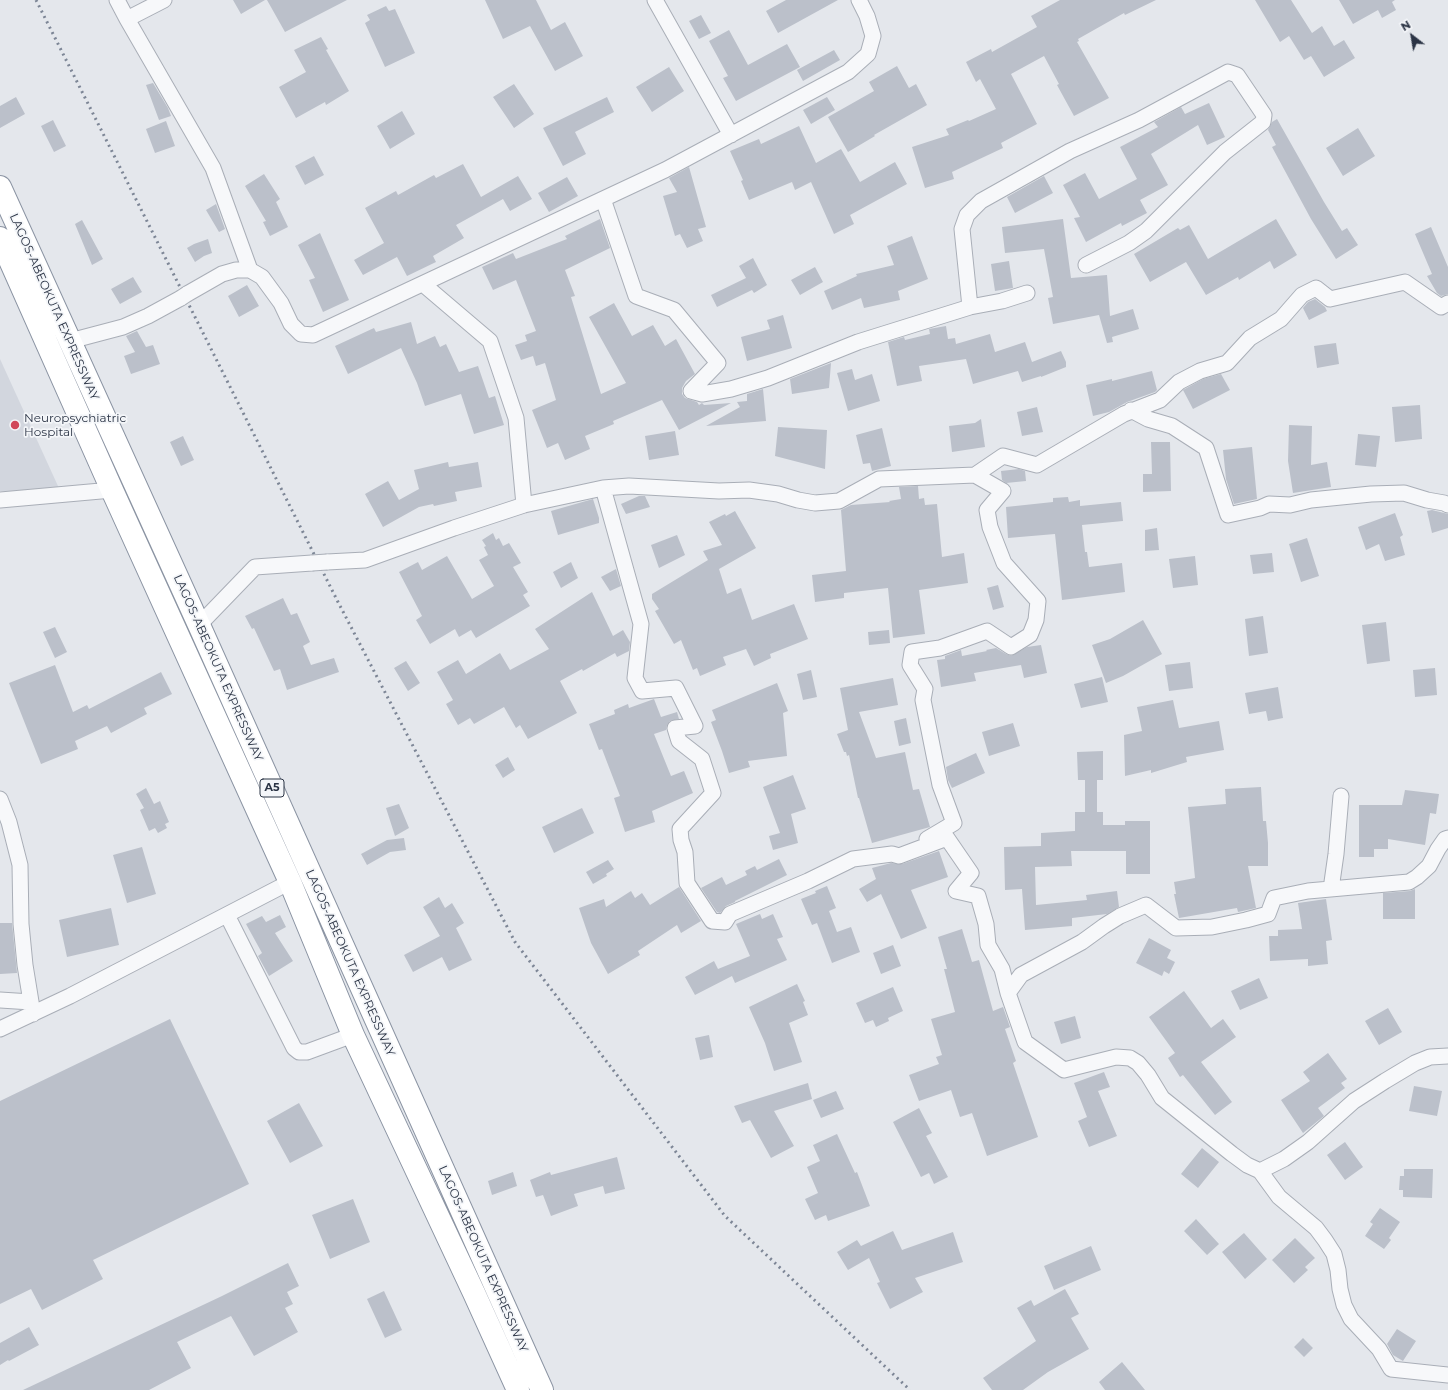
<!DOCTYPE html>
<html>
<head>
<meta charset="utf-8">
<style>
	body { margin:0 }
	#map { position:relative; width:1448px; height:1390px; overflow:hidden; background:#e4e7ec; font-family:Montserrat,sans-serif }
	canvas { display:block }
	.north { position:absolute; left:1392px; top:16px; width:40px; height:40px; -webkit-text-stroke:3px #f4f6f9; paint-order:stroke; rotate:329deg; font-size:11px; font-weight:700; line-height:16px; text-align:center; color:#2b3445 }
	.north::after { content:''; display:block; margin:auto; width:14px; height:18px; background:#2b3445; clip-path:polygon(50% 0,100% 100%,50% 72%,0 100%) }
</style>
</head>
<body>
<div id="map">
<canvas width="1448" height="1390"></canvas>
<div class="north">N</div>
</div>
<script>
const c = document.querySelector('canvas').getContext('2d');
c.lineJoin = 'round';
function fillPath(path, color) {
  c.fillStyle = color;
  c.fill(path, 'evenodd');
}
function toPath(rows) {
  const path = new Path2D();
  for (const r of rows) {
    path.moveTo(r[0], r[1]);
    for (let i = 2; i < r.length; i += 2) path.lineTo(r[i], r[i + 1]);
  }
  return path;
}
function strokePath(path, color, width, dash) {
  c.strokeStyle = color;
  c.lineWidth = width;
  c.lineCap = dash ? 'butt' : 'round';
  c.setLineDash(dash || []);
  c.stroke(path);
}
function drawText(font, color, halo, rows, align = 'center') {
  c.font = font + ' Montserrat,sans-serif';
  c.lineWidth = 3.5;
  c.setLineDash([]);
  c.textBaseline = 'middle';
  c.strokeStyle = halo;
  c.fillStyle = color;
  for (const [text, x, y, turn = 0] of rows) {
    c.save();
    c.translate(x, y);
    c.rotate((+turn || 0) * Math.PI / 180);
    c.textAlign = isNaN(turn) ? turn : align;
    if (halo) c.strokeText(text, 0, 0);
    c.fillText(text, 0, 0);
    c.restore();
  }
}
const built = toPath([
	[0,359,63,497,0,491]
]);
const building = toPath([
	[233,0,265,0,241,14],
	[267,0,347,0,285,32],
	[485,0,536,0,551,30,565,22,583,56,555,71,530,26,503,39],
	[786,0,838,0,778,33,766,11],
	[1060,0,1156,0,1125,15,1124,13,1078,39,1079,41,1077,42,1109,98,1074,116,1057,85,1059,84,1044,56,1011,74,1037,124,1001,143,1003,148,952,172,954,179,925,188,912,147,949,135,946,129,968,120,969,121,996,109,980,79,976,82,966,62,991,49,992,52,1037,27,1031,16],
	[1255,0,1291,0,1312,33,1322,26,1334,46,1344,40,1355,58,1324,77,1311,56,1304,60,1289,36,1280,42],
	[1339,0,1395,0,1392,2,1396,10,1382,18,1378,10,1353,24],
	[386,6,389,11,395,9,415,53,385,67,365,23,370,20,367,15],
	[701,15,711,33,699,39,689,21],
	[729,30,748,65,787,44,800,67,736,101,723,78,728,76,709,41],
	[321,37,328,49,326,50,349,91,326,105,325,102,296,118,279,87,306,72,294,50],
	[834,50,840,60,803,81,797,70],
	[897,66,909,88,916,84,927,105,874,135,875,136,848,152,828,117,874,91,869,82],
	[669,67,684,91,652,112,636,87],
	[153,83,168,108,171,116,159,120,146,85],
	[514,84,534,114,514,128,493,97],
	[16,97,25,114,0,128,0,106],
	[607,97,614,112,575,132,586,154,563,166,543,128],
	[827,97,835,110,811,124,803,110],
	[1209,103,1225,137,1207,145,1198,125,1151,154,1168,185,1140,200,1147,213,1122,226,1121,223,1086,242,1074,218,1080,217,1063,185,1085,173,1099,199,1137,179,1120,147,1158,127,1154,122,1181,107,1185,114],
	[402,111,415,134,390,149,377,126],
	[1277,119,1324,202,1342,231,1347,228,1358,245,1336,259,1311,219,1272,147,1276,145,1268,130,1272,122],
	[53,120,66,146,54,152,41,126],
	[166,121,175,146,155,153,146,129],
	[799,126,816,163,841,149,860,182,895,162,907,184,850,215,854,224,834,234,811,182,795,190,792,182,749,200,741,181,743,180,730,151,759,139,761,144],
	[1358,128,1375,156,1343,176,1326,148],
	[314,156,324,175,305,185,295,166],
	[463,164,481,197,518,176,532,199,510,211,503,199,456,225,464,238,433,256,436,262,407,276,397,257,363,275,354,260,384,243,365,208,396,191,398,195,434,175,436,178],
	[689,167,706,227,698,229,703,241,687,248,680,234,675,236,663,196,677,192,669,178],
	[264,174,280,199,276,202,288,227,270,236,263,222,266,221,245,186],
	[1044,176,1053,193,1015,213,1007,197],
	[567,177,578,196,549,212,538,193],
	[216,204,225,229,219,232,206,210],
	[600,219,610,248,565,270,575,296,571,297,601,394,626,383,589,317,614,303,632,336,653,325,665,346,676,339,695,374,686,381,682,388,682,394,685,398,697,402,699,405,702,403,704,405,731,403,679,430,662,400,613,421,614,424,585,436,590,449,565,460,558,443,547,448,532,410,556,400,545,363,536,366,533,356,521,360,515,345,527,341,525,335,536,331,516,280,493,290,482,267,513,253,516,259,567,239,565,236],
	[1063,219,1071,278,1107,275,1110,316,1133,309,1139,329,1112,337,1113,342,1107,343,1099,315,1053,324,1048,298,1053,297,1044,249,1005,253,1002,227],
	[1276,219,1297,255,1274,269,1270,261,1239,280,1238,277,1206,295,1186,262,1150,282,1134,254,1178,228,1180,230,1189,225,1208,259],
	[82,220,103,259,92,265,75,224],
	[1431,227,1448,267,1448,294,1441,296,1437,293,1427,276,1432,274,1415,234],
	[320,233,349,300,323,312,309,280,315,278,298,245],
	[912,236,928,279,898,291,900,300,864,308,861,298,832,310,824,291,857,276,856,274,894,265,887,246],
	[208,239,212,253,204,256,195,262,187,248,194,244],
	[753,258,767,285,754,293,752,290,717,307,711,295,746,278,739,266],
	[1009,261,1013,288,995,291,991,264],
	[815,267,823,282,800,295,791,280],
	[133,277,142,292,120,304,111,289],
	[247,285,259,306,239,317,228,296],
	[1315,299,1325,307,1327,311,1309,320,1303,308,1308,302],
	[783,315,792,348,747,361,741,337,770,329,767,320],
	[411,322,417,344,435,336,440,347,446,344,459,372,478,366,489,398,495,396,504,425,474,434,461,394,425,406,417,383,401,348,348,374,335,346,374,328,376,332],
	[946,326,948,339,955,338,956,344,990,334,995,352,1025,342,1032,362,1061,351,1066,362,1066,367,1041,377,1041,376,1022,382,1018,371,973,384,966,359,919,366,922,381,897,386,888,342,904,337,905,340,930,334,929,329],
	[137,331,146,347,153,345,160,364,131,374,124,356,135,352,126,336],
	[1336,343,1339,364,1317,368,1314,346],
	[831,363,829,388,792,394,790,379],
	[852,369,855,380,872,374,880,401,848,411,837,373],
	[1152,371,1157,390,1155,392,1127,402,1109,412,1093,416,1086,385,1112,379,1112,381],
	[1221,374,1230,390,1193,409,1183,390,1203,379],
	[763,389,766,421,706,426,740,407,737,402,747,401,747,394],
	[1420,405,1422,439,1395,442,1392,407],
	[1037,407,1043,432,1022,436,1017,412],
	[981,419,985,447,952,452,949,426,975,423],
	[1289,425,1312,426,1311,465,1327,462,1331,487,1293,493,1288,461],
	[778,427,827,430,825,469,775,456],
	[882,428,891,466,872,471,870,463,863,464,856,435],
	[675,431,679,455,649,460,645,436],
	[1358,434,1380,436,1376,467,1355,465],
	[183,436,194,460,181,466,170,442],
	[1151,442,1170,442,1171,491,1143,492,1143,474,1152,474],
	[1252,447,1257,499,1234,504,1226,479,1223,450],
	[448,462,449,467,478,462,482,487,455,492,457,501,434,506,433,504,419,507,383,527,365,494,388,481,399,500,419,489,414,470],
	[1019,469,1025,471,1026,481,1006,483,1002,480,1001,471],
	[918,486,919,499,924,498,925,505,937,504,942,557,964,553,968,583,919,590,925,634,893,638,888,588,844,593,844,598,815,602,812,575,846,571,841,510,851,505,890,502,889,501,901,499,899,487],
	[639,496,645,496,650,507,626,514,621,504],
	[1068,497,1069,502,1080,500,1080,506,1121,502,1123,521,1082,525,1085,552,1087,552,1089,567,1122,563,1125,592,1062,600,1055,534,1008,538,1006,507,1053,502,1053,498],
	[593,499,599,518,599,523,558,535,551,511],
	[1432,510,1448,514,1448,528,1432,533,1427,511],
	[735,511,756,548,719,569,727,594,741,588,752,620,794,604,808,639,770,654,771,658,754,666,746,649,723,657,726,665,700,676,697,668,693,670,681,640,674,644,655,611,659,609,652,599,652,594,708,560,703,551,722,545,709,522,725,514,726,516],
	[1395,513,1403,535,1400,537,1405,555,1385,561,1379,544,1366,550,1358,527],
	[1157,528,1159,550,1145,551,1145,530],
	[493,533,496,540,499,538,503,546,509,543,521,563,513,567,528,592,523,595,530,606,476,638,471,630,459,637,455,629,430,644,416,620,422,616,399,572,418,562,422,570,447,556,472,599,494,586,479,560,488,555,484,547,486,546,482,540],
	[677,535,685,555,659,568,651,545],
	[1307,538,1319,576,1301,582,1289,544],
	[1272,553,1274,572,1253,574,1250,555],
	[1195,556,1198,585,1173,588,1169,559],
	[571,562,578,578,561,588,553,572],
	[616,569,621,586,610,591,601,577],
	[998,585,1004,607,993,610,987,588],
	[592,592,613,636,623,630,630,642,629,651,617,657,615,653,583,671,582,669,560,681,577,713,528,739,520,725,516,728,504,707,474,724,470,718,458,725,446,704,453,700,437,672,458,660,466,674,500,653,510,670,549,649,535,629],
	[283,598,291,615,297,613,310,642,303,646,311,665,334,658,339,672,287,690,280,669,274,671,254,628,252,629,245,616],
	[1263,616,1268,653,1249,656,1245,619],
	[1143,620,1162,654,1123,676,1106,683,1092,645,1110,639],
	[1386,622,1390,661,1367,664,1362,625],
	[55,627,67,652,55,658,43,632],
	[889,630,890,643,869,645,868,632],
	[1041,645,1047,673,1024,678,1021,665,974,673,976,681,941,687,937,660,945,659,945,656,961,650,962,656,987,651,986,650,996,648,1006,654,1011,656,1027,647],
	[406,661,420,683,408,691,394,668],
	[1190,662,1193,688,1169,691,1165,665],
	[55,665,73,712,87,705,89,709,161,672,172,694,144,708,147,714,111,733,107,726,75,741,78,749,41,764,9,683],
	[1435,668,1437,695,1415,697,1413,670],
	[811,670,817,697,803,700,797,674],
	[1102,677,1108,702,1081,708,1074,684],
	[893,678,898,705,859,712,876,758,905,752,913,790,919,789,930,827,872,843,859,798,858,798,849,755,847,756,846,752,844,752,837,734,848,730,840,688],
	[777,683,788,711,783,713,787,756,748,761,750,767,729,773,722,751,711,722,716,720,712,710],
	[1278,687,1283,718,1268,721,1266,711,1249,714,1245,693],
	[654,699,661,717,677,712,679,719,670,721,667,725,666,730,654,734,671,776,684,771,693,793,652,811,655,822,625,832,614,798,620,796,602,749,599,750,589,724,615,714,614,710,628,704,629,708],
	[1173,700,1179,728,1219,721,1224,750,1186,757,1187,762,1151,773,1151,770,1125,776,1124,735,1142,731,1137,707],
	[906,718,911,743,899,746,894,721],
	[1013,723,1020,746,989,756,982,732],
	[1103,751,1103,780,1097,780,1097,812,1103,812,1103,825,1125,825,1125,821,1150,821,1150,874,1126,874,1126,851,1071,851,1072,866,1035,867,1036,905,1087,900,1086,895,1117,891,1119,907,1107,914,1072,918,1072,926,1025,930,1022,889,1005,890,1004,847,1041,846,1041,833,1075,831,1075,812,1085,812,1085,780,1078,780,1077,752],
	[976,753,985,773,952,788,948,780,946,767],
	[508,757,515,770,503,778,495,765],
	[793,775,806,809,791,814,798,843,773,850,769,836,780,833,763,787],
	[1261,787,1263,821,1266,821,1268,843,1268,866,1248,866,1256,908,1238,912,1237,908,1179,918,1174,894,1176,894,1174,882,1195,878,1188,807,1226,804,1225,789],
	[146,788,154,804,160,801,169,822,165,824,167,828,158,833,155,828,149,831,140,810,144,808,136,794],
	[1405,790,1439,794,1436,814,1430,813,1425,845,1388,839,1388,849,1374,849,1374,857,1359,857,1359,805,1402,805],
	[399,804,409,828,395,836,386,808],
	[582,808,594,833,554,853,542,827],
	[404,838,406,850,390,852,367,865,361,854,387,840],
	[142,847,156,894,127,903,113,855],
	[939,851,948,877,911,890,927,928,901,939,881,894,867,902,859,889,876,879,872,868,891,863,902,864],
	[779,859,787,875,735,901,735,902,726,906,720,913,717,912,701,888,722,877,726,885,747,875,745,871,755,866,757,870],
	[608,860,614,869,606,874,607,876,593,884,586,872],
	[827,886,836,908,829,911,837,932,851,927,860,952,832,963,817,923,812,925,801,899,816,893,815,891],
	[679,887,701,921,681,933,677,925,638,951,640,955,608,974,591,943,579,908,604,899,606,907,631,891,635,898,642,893,650,905],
	[1415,889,1415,919,1383,919,1383,893,1410,891],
	[439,897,445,908,452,903,464,923,456,928,472,960,449,971,442,957,413,972,404,955,440,936,423,907],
	[1326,899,1332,940,1326,941,1328,964,1308,966,1308,959,1270,961,1269,936,1278,936,1278,930,1302,929,1298,903],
	[111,908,119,945,67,957,59,920],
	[760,914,762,919,773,914,783,937,777,939,787,960,735,983,732,976,695,995,685,977,714,961,718,969,750,956,736,924],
	[280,915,286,927,275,933,293,961,269,976,258,956,262,953,246,924,262,916,266,922],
	[0,923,12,923,17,973,0,974],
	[962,929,972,962,979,960,993,1011,1003,1007,1010,1027,1005,1029,1016,1061,1013,1063,1038,1137,987,1156,972,1113,960,1117,951,1090,919,1101,909,1075,939,1064,936,1057,942,1055,931,1019,955,1012,944,969,947,969,938,937],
	[1149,938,1171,950,1167,958,1175,962,1169,974,1164,971,1162,976,1136,963],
	[893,945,901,966,881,974,873,953],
	[1259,978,1268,998,1240,1010,1231,991],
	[797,984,805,1001,803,1002,808,1015,789,1023,802,1062,774,1071,765,1043,749,1007],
	[893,987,903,1011,888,1018,889,1021,876,1027,873,1020,865,1023,856,1003],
	[1184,991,1211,1028,1223,1019,1236,1037,1201,1062,1232,1102,1215,1115,1183,1075,1180,1077,1168,1058,1175,1053,1149,1017],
	[1388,1008,1402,1032,1379,1045,1365,1021],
	[1075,1016,1081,1038,1061,1044,1054,1022],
	[170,1019,249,1184,93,1260,103,1279,42,1310,31,1289,0,1304,0,1101],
	[709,1035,713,1057,700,1060,695,1038],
	[1328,1053,1347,1079,1341,1083,1345,1088,1318,1108,1324,1116,1303,1133,1281,1100,1310,1081,1303,1072],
	[1104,1072,1110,1087,1098,1091,1117,1136,1089,1147,1078,1121,1087,1117,1074,1083],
	[808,1083,812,1099,774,1111,794,1146,771,1158,750,1120,742,1123,734,1106],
	[1414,1086,1442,1091,1437,1116,1409,1111],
	[836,1091,844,1109,821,1118,813,1100],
	[299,1103,323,1146,290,1163,267,1121],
	[919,1108,932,1133,926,1136,948,1177,934,1184,929,1173,921,1177,893,1122],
	[837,1134,855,1173,857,1172,870,1206,828,1221,826,1215,815,1220,805,1199,818,1193,807,1167,820,1161,813,1145],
	[1345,1142,1363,1167,1345,1180,1327,1155],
	[1202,1148,1219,1162,1198,1188,1181,1174],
	[617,1157,625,1189,605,1194,603,1186,574,1194,578,1206,551,1216,543,1195,536,1197,530,1180,550,1172,551,1175],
	[1404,1169,1433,1169,1432,1198,1403,1197,1403,1190,1399,1190,1400,1176,1404,1176],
	[513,1172,517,1186,492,1195,488,1181],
	[353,1199,370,1242,330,1259,312,1215],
	[1380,1208,1400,1222,1389,1238,1391,1240,1384,1249,1365,1236,1373,1224,1370,1222],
	[1196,1219,1219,1244,1207,1255,1184,1231],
	[893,1231,902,1250,953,1232,963,1262,915,1278,923,1292,890,1309,877,1283,880,1282,869,1258,848,1270,837,1252,857,1240,861,1246],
	[1244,1233,1267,1259,1245,1279,1222,1252],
	[1295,1238,1315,1258,1305,1267,1308,1270,1294,1283,1272,1260],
	[1091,1246,1101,1270,1054,1290,1044,1266],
	[288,1263,299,1286,287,1292,293,1304,285,1308,298,1332,254,1356,231,1316,177,1342,191,1368,149,1390,23,1390,222,1296],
	[1065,1289,1079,1314,1071,1318,1089,1349,1048,1372,1023,1390,992,1390,983,1378,1036,1341,1017,1308,1031,1300,1034,1306],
	[384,1291,402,1330,385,1338,367,1299],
	[29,1327,39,1345,9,1361,8,1360,0,1365,0,1343],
	[1397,1329,1416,1341,1403,1361,1393,1355,1387,1344],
	[1303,1338,1313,1348,1304,1357,1294,1347],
	[1122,1362,1145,1390,1105,1390,1099,1382]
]);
const street = toPath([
	[117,0,127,19,213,168,250,270],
	[655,0,731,135],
	[127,19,164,0],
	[603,199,636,296,674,310,718,363,691,391,702,394,731,389,768,378,858,342,970,307,1002,301,1027,293],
	[423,284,490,341,516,418,524,505],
	[187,294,222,274,236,270,250,270,262,277,281,303,291,324,301,334,313,335,665,170,848,72,868,54,873,36,867,16,859,0],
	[970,307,962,229,967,215,981,201,1070,151,1139,120,1228,72,1237,75,1264,115,1263,122,1225,152,1146,231,1129,243,1086,265],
	[70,341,123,327,148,316,181,298],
	[1131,410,1148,419,1172,426,1206,448,1228,515,1260,508,1269,504,1290,505,1311,500,1371,494,1404,493,1427,500,1444,503,1448,505],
	[603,488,641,624,635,678,642,691,676,688,695,726,675,728,679,741,702,759,713,793,680,829,681,840,685,852,687,883,712,921,725,922,730,914,808,881,853,859,892,854,899,856,947,838,971,873,956,891,978,896,986,924,988,945,1002,969,1008,993,1025,1042,1064,1070,1116,1057,1130,1058,1138,1063,1148,1075,1162,1098,1232,1154,1247,1165,1260,1171,1284,1159,1308,1142,1354,1101,1385,1081,1415,1063,1430,1057,1448,1056],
	[0,500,112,490],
	[327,562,365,560,454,528,524,505,603,488,629,486,719,491,749,490,778,494,798,500,815,503,839,501,879,479,975,475,1003,456,1037,465,1124,414,1160,400,1179,382,1200,371,1227,363,1250,338,1281,319,1302,295,1316,288,1330,299,1405,282,1441,307,1448,303],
	[199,625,255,567,312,563],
	[0,799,9,822,20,865,21,924,25,965,33,1014],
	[927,839,954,823,940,785,923,700,925,689,910,665,912,652,940,648,987,631,1011,647,1030,635,1036,620,1038,601,1004,563,990,527,987,510,1003,491,975,475],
	[1331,889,1336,854,1341,796],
	[227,915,294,1048,299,1052,307,1052,353,1035],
	[1008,993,1021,975,1082,942,1104,926,1120,916,1146,905,1176,928,1212,927,1246,920,1268,914,1274,898,1308,891,1409,882,1417,877,1429,866,1438,849,1445,839,1448,838],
	[0,1000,31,1002],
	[0,1029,70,996,290,882],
	[1260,1171,1279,1197,1316,1228,1325,1240,1334,1254,1338,1270,1340,1289,1344,1305,1351,1319,1379,1349,1391,1369,1448,1375]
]);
const highway = toPath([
	[0,187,199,625,542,1390],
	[0,238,112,490,290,882,353,1035,474,1293,518,1390]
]);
const rail = toPath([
	[36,0,338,602,515,942,725,1216,910,1390]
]);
const streetBridge = toPath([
	[181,298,187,294],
	[312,563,327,562]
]);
const markers = [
	[15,425,5,"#d1495b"]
];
const shields = [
	[272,788,24]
];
const shieldNames = [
	["A5",272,788]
];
const streetNames = [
	["LAGOS-ABEOKUTA EXPRESSWAY",54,307,66],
	["LAGOS-ABEOKUTA EXPRESSWAY",218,668,66],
	["LAGOS-ABEOKUTA EXPRESSWAY",350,963,66],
	["LAGOS-ABEOKUTA EXPRESSWAY",483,1259,66]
];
const poiNames = [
	["Neuropsychiatric",24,418],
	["Hospital",24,432]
];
fillPath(built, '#d2d6de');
fillPath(building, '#bbc0ca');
strokePath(street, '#a9aeb7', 17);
strokePath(highway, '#8b94a3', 24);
strokePath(street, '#f7f8fa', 15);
strokePath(highway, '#fff', 22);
strokePath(rail, '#7d8696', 3, [2, 4]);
strokePath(streetBridge, '#a9aeb7', 17, []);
strokePath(streetBridge, '#f7f8fa', 15);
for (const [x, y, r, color] of markers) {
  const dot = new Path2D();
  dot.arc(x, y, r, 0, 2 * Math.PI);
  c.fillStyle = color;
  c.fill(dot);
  strokePath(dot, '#f4f6f9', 1.5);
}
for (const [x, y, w] of shields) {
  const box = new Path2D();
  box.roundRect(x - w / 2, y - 9, w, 18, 3);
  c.fillStyle = '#f4f6f9';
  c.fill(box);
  strokePath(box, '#2b3445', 1);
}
drawText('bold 11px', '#2b3445', null, shieldNames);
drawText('12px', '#2b3445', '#f4f6f9', streetNames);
drawText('12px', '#2b3445', '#f4f6f9', poiNames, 'left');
</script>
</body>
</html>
